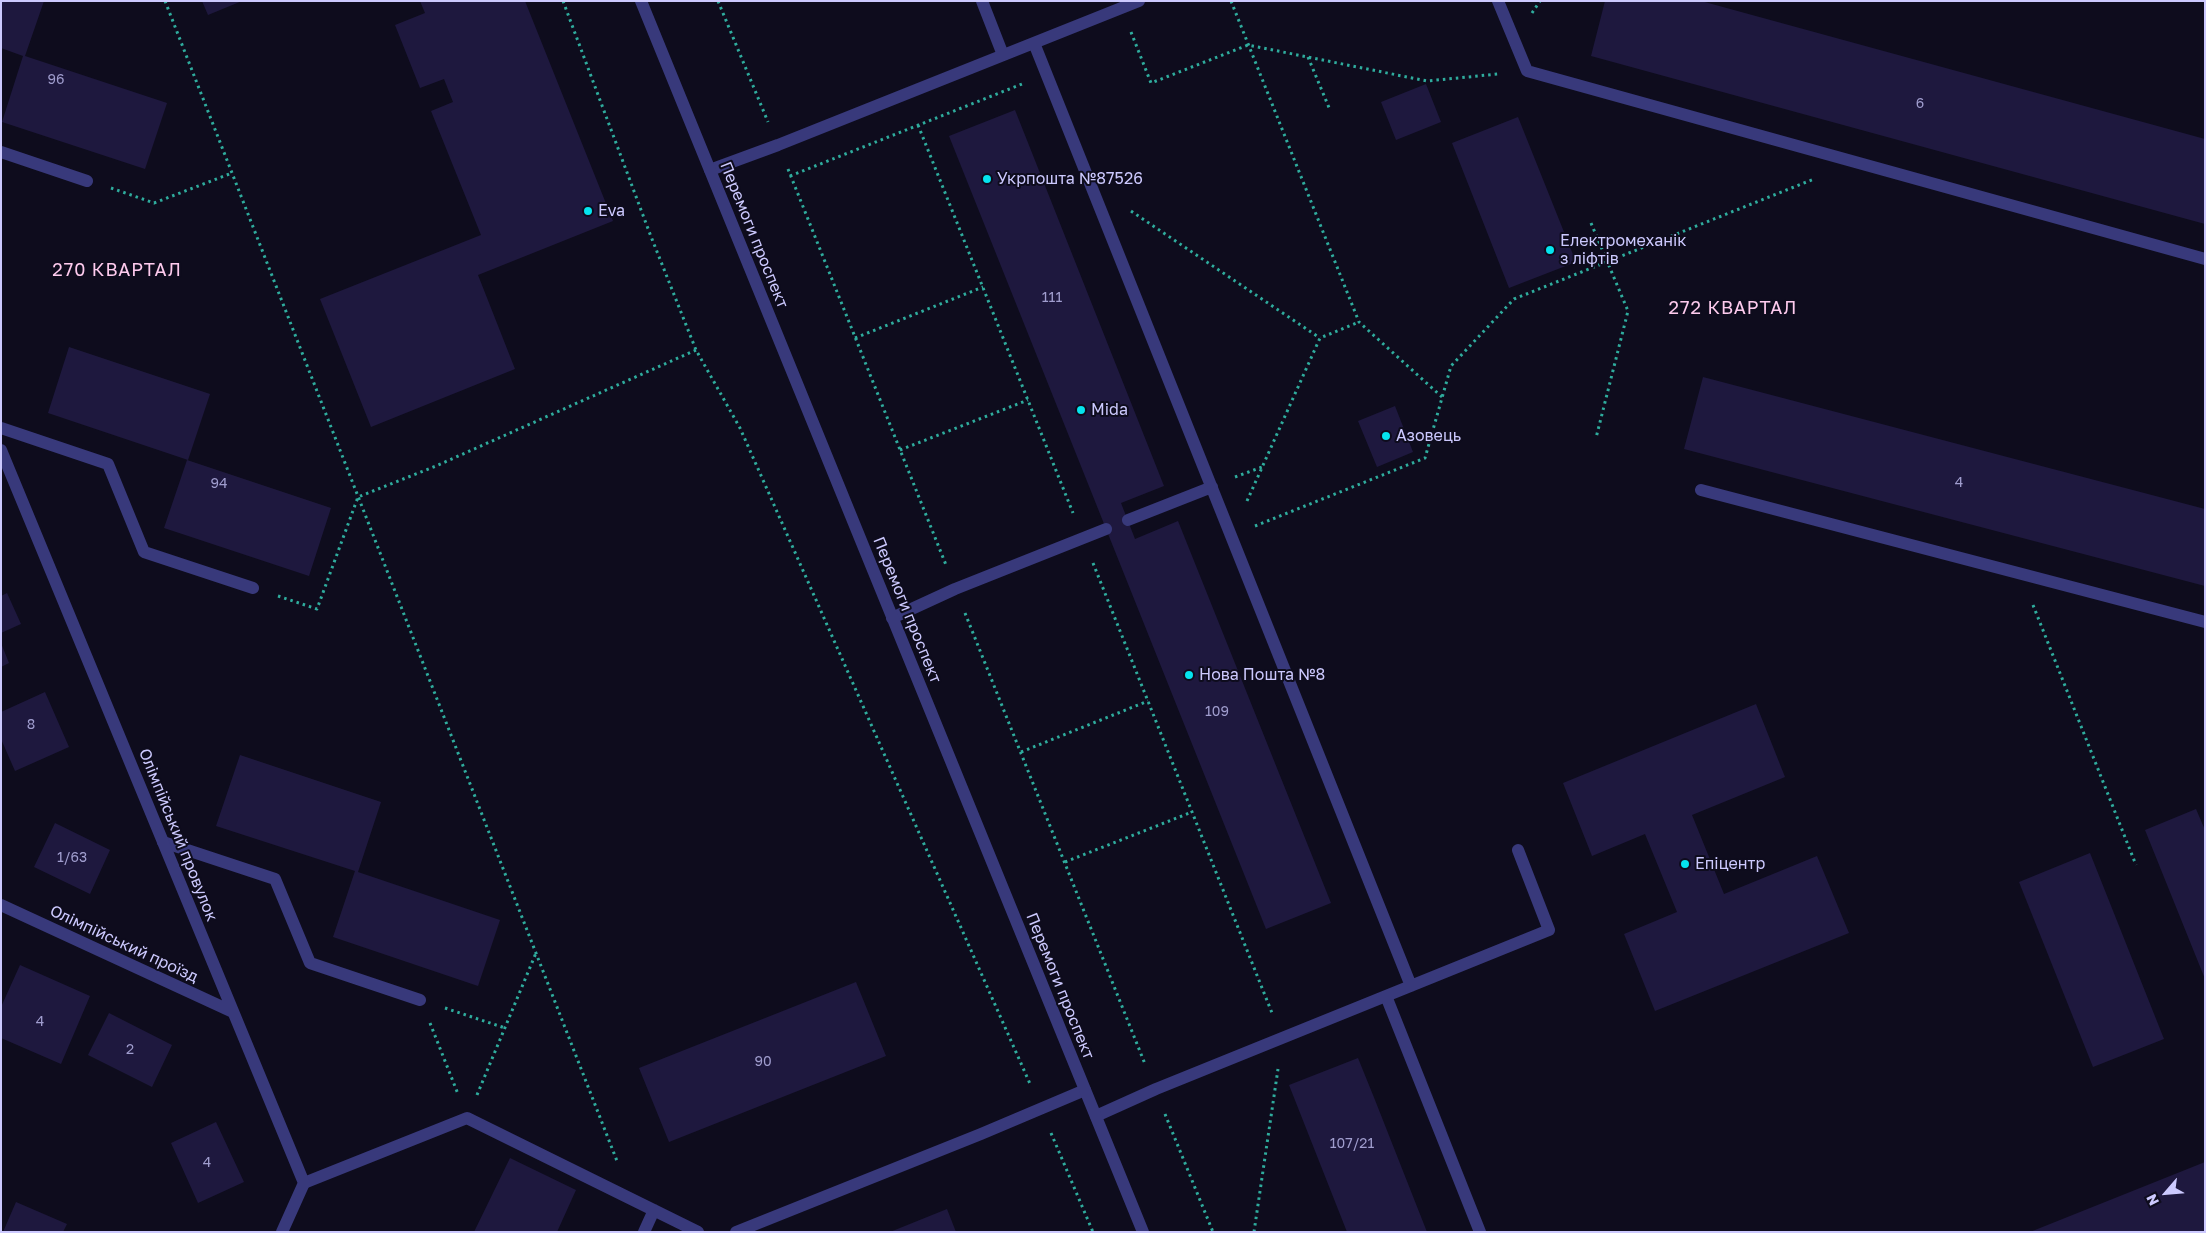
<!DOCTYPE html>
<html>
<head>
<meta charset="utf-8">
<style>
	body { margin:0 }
	#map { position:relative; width:2206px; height:1233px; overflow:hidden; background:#0e0c1d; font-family:"Golos Text",sans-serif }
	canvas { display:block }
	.frame { position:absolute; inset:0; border:2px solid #ccc9fe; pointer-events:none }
	.north { position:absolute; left:2141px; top:1168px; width:50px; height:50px; -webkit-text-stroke:4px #0e0c1d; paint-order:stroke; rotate:243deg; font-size:14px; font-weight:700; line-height:20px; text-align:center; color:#ccc9fe }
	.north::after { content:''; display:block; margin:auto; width:18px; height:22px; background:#ccc9fe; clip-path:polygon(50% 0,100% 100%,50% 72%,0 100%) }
</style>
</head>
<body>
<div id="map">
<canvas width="2206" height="1233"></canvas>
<div class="frame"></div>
<div class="north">N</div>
</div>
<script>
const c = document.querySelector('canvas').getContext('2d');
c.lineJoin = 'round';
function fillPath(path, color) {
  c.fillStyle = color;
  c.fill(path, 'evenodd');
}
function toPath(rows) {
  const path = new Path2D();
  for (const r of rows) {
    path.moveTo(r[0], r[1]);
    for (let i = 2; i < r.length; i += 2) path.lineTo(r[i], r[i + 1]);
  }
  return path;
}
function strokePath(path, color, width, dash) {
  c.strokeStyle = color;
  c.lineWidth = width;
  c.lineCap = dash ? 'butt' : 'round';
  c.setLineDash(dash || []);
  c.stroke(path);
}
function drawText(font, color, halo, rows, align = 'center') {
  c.font = font + ' "Golos Text",sans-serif';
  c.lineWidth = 4;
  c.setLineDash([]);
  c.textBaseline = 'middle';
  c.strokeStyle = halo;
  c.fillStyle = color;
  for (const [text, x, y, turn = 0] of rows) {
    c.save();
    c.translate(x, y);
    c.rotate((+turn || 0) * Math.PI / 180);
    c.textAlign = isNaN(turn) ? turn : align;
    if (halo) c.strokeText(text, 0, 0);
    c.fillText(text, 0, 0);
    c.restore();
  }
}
const building = toPath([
	[1,1,44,1,25,56,167,103,145,169,2,122,23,56,1,48],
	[202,1,242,1,208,15],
	[420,1,525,1,613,221,478,275,515,369,371,427,320,299,481,235,431,111,453,102,444,79,420,88,395,25,425,13],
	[1605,1,1701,1,2205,139,2205,224,1591,56],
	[1426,84,1441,122,1396,140,1381,102],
	[1015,110,1164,486,1121,503,1135,539,1178,521,1331,903,1266,929,949,136],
	[1518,117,1576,262,1509,288,1452,143],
	[69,347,210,394,188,460,48,413],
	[1703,377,2205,509,2205,586,1684,449],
	[1395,406,1413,452,1377,467,1358,421],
	[187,460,331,508,309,576,164,528],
	[7,593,21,624,1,633,1,596],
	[1,643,9,663,1,667],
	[45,692,69,747,15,771,1,739,1,712],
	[1756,704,1785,777,1692,815,1724,894,1817,856,1849,933,1655,1011,1624,934,1677,912,1645,834,1592,856,1563,783],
	[240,755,381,802,358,872,500,920,478,986,333,937,355,871,216,826],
	[2196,809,2205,830,2205,979,2145,830],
	[55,823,110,850,90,894,34,867],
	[2090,853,2164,1039,2093,1067,2019,882],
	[20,965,90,996,61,1064,1,1038,1,1007],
	[856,982,886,1056,669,1142,639,1068],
	[109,1013,172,1045,152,1087,88,1055],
	[1358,1058,1375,1100,1427,1232,1347,1232,1289,1085],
	[216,1122,244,1182,198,1203,171,1143],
	[510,1158,576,1190,557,1232,474,1232],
	[2205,1162,2205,1232,2030,1232],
	[16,1202,67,1224,63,1232,3,1232],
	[947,1209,956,1232,890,1232]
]);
const path = toPath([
	[165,1,617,1161],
	[563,1,650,234,696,350,740,428,1031,1086],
	[718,1,768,122],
	[1231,1,1359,322,1442,397],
	[1532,13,1540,1],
	[1131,32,1151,83,1248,45,1427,81,1498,74],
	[1308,57,1330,110],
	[918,125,1073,513],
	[788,169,946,565],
	[790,176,1022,84],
	[111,188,154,203,232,173],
	[1131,211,1320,338],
	[1591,223,1628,311,1596,438],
	[855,338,983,287],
	[900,450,1028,400],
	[1235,477,1262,467],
	[1247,501,1320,338,1359,322],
	[1255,526,1425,458,1451,366,1514,299,1814,179],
	[1093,563,1272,1013],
	[278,596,317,609,358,497,436,466,696,350],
	[2033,605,2136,865],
	[965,613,1145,1064],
	[1021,752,1148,701],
	[1065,862,1192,812],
	[445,1008,505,1028],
	[430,1023,458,1094],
	[477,1095,536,953],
	[1165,1114,1213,1232],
	[1051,1133,1093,1232],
	[1254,1232,1278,1069]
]);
const service = toPath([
	[982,1,1003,55],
	[1498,1,1527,71,2205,259],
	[1034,43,1411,986],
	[1,152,87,181],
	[710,170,778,145,1139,1],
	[1,428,108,464,144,552,253,588],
	[1701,490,2205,622],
	[1128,520,1212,487],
	[892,618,955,589,1106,529],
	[163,842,275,879,310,963,420,1000],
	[1386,996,1480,1232],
	[1096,1116,1156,1089,1549,930,1518,850],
	[304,1183,467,1118,698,1232],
	[644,1232,654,1210],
	[736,1232,981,1134,1085,1090]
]);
const minor = toPath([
	[1,450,304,1183,282,1232],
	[1,905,233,1012]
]);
const tertiary = toPath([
	[641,1,1143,1232]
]);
const markers = [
	[987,179,5,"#05e4ee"],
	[588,211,5,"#05e4ee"],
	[1550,250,5,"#05e4ee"],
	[1081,410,5,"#05e4ee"],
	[1386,436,5,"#05e4ee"],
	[1189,675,5,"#05e4ee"],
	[1685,864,5,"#05e4ee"]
];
const numberNames = [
	["96",56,80],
	["6",1920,104],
	["111",1052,298],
	["4",1959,483],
	["94",219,484],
	["109",1217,712],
	["8",31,725],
	["1/63",72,858],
	["4",40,1022],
	["2",130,1050],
	["90",763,1062],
	["107/21",1352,1144],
	["4",207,1163]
];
const poiNames = [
	["Укрпошта №87526",997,179],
	["Eva",598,211],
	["Електромеханік",1560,241],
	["з ліфтів",1560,259],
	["Mida",1091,410],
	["Азовець",1396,436],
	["Нова Пошта №8",1199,675],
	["Епіцентр",1695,864]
];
const streetNames = [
	["Перемоги проспект",754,235,68],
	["Перемоги проспект",907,610,68],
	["Олімпійський провулок",178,835,68],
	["Олімпійський проїзд",124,944,25],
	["Перемоги проспект",1060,986,68]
];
const neighbourhoodNames = [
	["270 КВАРТАЛ",117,270],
	["272 КВАРТАЛ",1733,308]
];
fillPath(building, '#1e183e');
strokePath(path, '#2fac9d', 3, [2.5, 4]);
strokePath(service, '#38397b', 12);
strokePath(minor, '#38397b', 12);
strokePath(tertiary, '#38397b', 12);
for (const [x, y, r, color] of markers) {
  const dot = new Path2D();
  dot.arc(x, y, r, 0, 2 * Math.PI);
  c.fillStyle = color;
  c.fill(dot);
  strokePath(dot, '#0e0c1d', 2);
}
drawText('14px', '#a09dce', null, numberNames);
drawText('16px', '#ccc9fe', '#0e0c1d', poiNames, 'left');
drawText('16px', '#ccc9fe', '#0e0c1d', streetNames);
c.letterSpacing = '1px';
drawText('18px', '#fecbee', '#0e0c1d', neighbourhoodNames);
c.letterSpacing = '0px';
</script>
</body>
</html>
